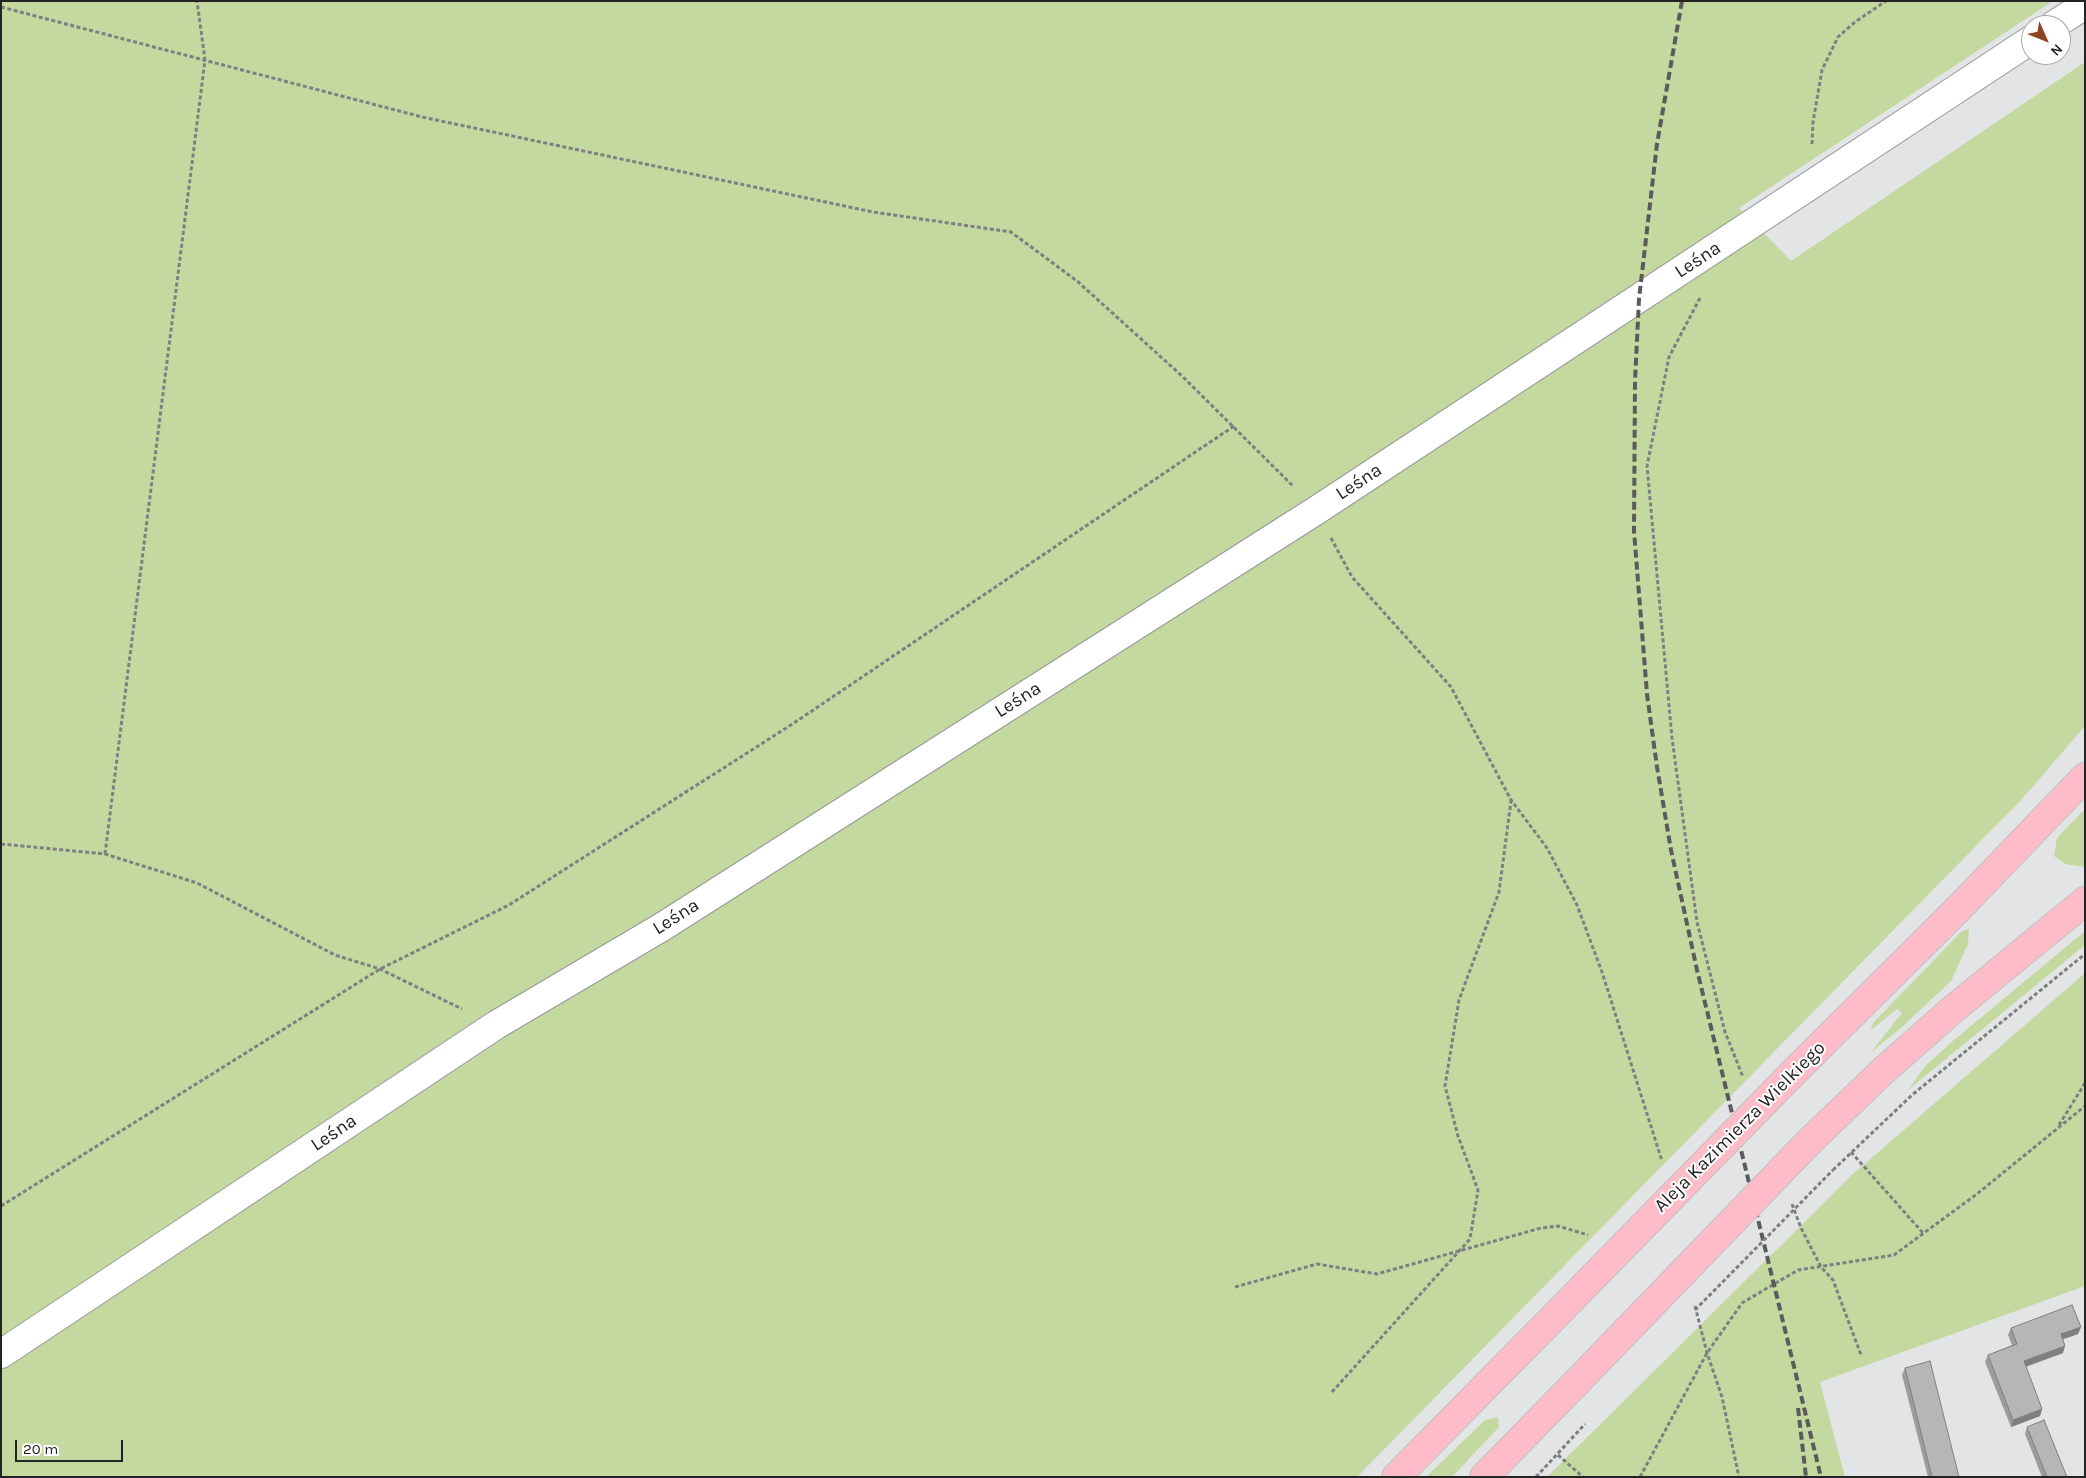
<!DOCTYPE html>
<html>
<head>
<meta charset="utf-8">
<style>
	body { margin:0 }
	#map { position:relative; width:2086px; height:1478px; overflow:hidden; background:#e3e4e5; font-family:Karla,sans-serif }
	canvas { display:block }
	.frame { position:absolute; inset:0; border:2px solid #232324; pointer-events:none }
	.north { position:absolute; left:2021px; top:15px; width:50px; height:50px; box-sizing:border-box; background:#fff; border:1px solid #a7a7a7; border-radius:50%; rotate:134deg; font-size:14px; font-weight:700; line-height:20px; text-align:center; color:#232324 }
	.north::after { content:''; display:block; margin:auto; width:18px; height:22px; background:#8c4423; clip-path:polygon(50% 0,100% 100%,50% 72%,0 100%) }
	.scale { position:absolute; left:15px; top:1440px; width:108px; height:22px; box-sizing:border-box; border:2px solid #232324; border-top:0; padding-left:6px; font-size:15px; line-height:18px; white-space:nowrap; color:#232324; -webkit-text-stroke:4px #fff; paint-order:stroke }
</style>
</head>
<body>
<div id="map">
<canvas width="2086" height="1478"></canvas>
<div class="frame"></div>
<div class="north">N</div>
<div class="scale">20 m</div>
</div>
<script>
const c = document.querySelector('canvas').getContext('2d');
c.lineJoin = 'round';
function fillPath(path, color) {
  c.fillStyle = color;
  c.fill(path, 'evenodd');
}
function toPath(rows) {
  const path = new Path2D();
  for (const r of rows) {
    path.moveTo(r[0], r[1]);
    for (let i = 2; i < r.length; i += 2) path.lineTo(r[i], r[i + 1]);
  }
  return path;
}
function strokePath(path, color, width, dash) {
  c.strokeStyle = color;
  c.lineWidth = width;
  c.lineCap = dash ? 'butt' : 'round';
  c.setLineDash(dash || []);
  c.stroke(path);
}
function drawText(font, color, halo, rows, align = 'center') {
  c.font = font + ' Karla,sans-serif';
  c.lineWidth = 4;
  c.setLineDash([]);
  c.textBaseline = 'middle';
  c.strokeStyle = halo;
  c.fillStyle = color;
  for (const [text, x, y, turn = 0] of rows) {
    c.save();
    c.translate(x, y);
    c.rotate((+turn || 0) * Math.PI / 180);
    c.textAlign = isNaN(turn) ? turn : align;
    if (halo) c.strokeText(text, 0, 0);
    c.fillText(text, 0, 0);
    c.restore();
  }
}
const green = toPath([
	[1,1,2053,1,1739,208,1791,261,2085,62,2085,726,2022,799,1357,1477,1,1477],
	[2085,809,2085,867,2065,864,2054,856,2057,838],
	[1969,929,1968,944,1951,981,1902,1027,1870,1053,1902,1013,1897,1009,1870,1031,1874,1022,1962,931],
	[2085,931,2085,945,1908,1090,1925,1066,1954,1040],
	[2085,973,2085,1286,1820,1382,1845,1477,1547,1477,1853,1174],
	[1498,1417,1499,1427,1452,1477,1426,1477,1485,1420]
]);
const path = toPath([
	[1,7,422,117,873,212,1011,232,1077,281,1182,376,1294,487],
	[1812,144,1813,122,1822,70,1838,37,1855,22,1886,1],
	[1700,298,1669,357,1647,466,1672,738,1697,922,1725,1032,1743,1077],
	[1331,538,1352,577,1451,687,1511,800,1547,848,1577,905,1602,972,1662,1161],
	[1,844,105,854,197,883,335,955,380,969,462,1009],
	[105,854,205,60,197,1],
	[2059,1125,2085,1083],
	[1851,1152,1923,1233],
	[1833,1170,1912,1095,2085,954],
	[1792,1204,1801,1228,1821,1267,1833,1280,1861,1355],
	[1,1206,380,969,509,905,794,723,1234,426],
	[1235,1287,1317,1264,1377,1274,1541,1228,1558,1226,1588,1235],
	[1695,1306,1707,1353,1722,1397,1739,1477],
	[1332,1392,1470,1239,1478,1190,1458,1136,1445,1086,1459,1000,1499,892,1511,801],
	[1558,1455,1583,1477],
	[1536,1477,1585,1424],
	[1640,1477,1707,1353,1742,1303,1798,1270,1894,1255,1977,1194,2085,1106]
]);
const minor = toPath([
	[2054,25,2085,5],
	[1,1354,496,1025,662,927,1317,510,2031,40]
]);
const primary = toPath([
	[1794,1072,1958,909,2085,777],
	[1809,1142,1884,1070,1951,1011,2085,901],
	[1396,1477,1556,1315],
	[1484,1477,1576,1383]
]);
const rail = toPath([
	[1682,1,1657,144,1639,299,1635,381,1634,531,1647,694,1657,767,1671,850,1697,970,1821,1477],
	[1798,1408,1806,1477]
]);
const pathBridge = toPath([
	[1695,1310,1833,1170]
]);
const primaryBridge = toPath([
	[1556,1315,1794,1072],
	[1576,1383,1809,1142]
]);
const wall = toPath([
	[2081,1327,2078,1334,2063,1339,2063,1353,2026,1367,2042,1409,2040,1416,2011,1427,1985,1362,1988,1355,2012,1345,2008,1335,2011,1328],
	[1905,1368,1959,1477,1928,1477,1902,1375],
	[2027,1427,2067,1477,2042,1477,2025,1434]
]);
const shadedWall = toPath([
	[2081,1327,2078,1334,2058,1341,2061,1334],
	[2065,1346,2063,1353,2021,1368,2024,1361],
	[2042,1409,2040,1416,2011,1427,2013,1420]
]);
const building = toPath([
	[2072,1305,2081,1327,2061,1334,2065,1346,2024,1361,2042,1409,2013,1420,1988,1355,2017,1344,2011,1328,2072,1305],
	[1930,1361,1959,1477,1932,1477,1905,1368,1930,1361],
	[2044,1420,2067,1477,2047,1477,2027,1427,2044,1420]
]);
const streetNames = [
	["Leśna",1698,260,-33],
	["Leśna",1359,482,-33],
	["Leśna",1018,700,-32],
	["Leśna",676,917,-32],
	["Aleja Kazimierza Wielkiego",1740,1127,-45],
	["Leśna",334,1133,-34]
];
fillPath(green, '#c4d9a0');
strokePath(minor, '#979799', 30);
strokePath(primary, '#c1c1c2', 30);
strokePath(path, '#7f7f80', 3, [4, 2.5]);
strokePath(minor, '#fff', 28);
strokePath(primary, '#febcc8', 28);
strokePath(rail, '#5b5b5c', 4, [8, 4]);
strokePath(primaryBridge, '#c1c1c2', 30, []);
strokePath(pathBridge, '#7f7f80', 3, [4, 2.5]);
strokePath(primaryBridge, '#febcc8', 28);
fillPath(wall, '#9d9c9c');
fillPath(shadedWall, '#807f7f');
fillPath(building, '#b7b5b5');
strokePath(building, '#807f7f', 1);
drawText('19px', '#232324', '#fff', streetNames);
</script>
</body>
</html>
